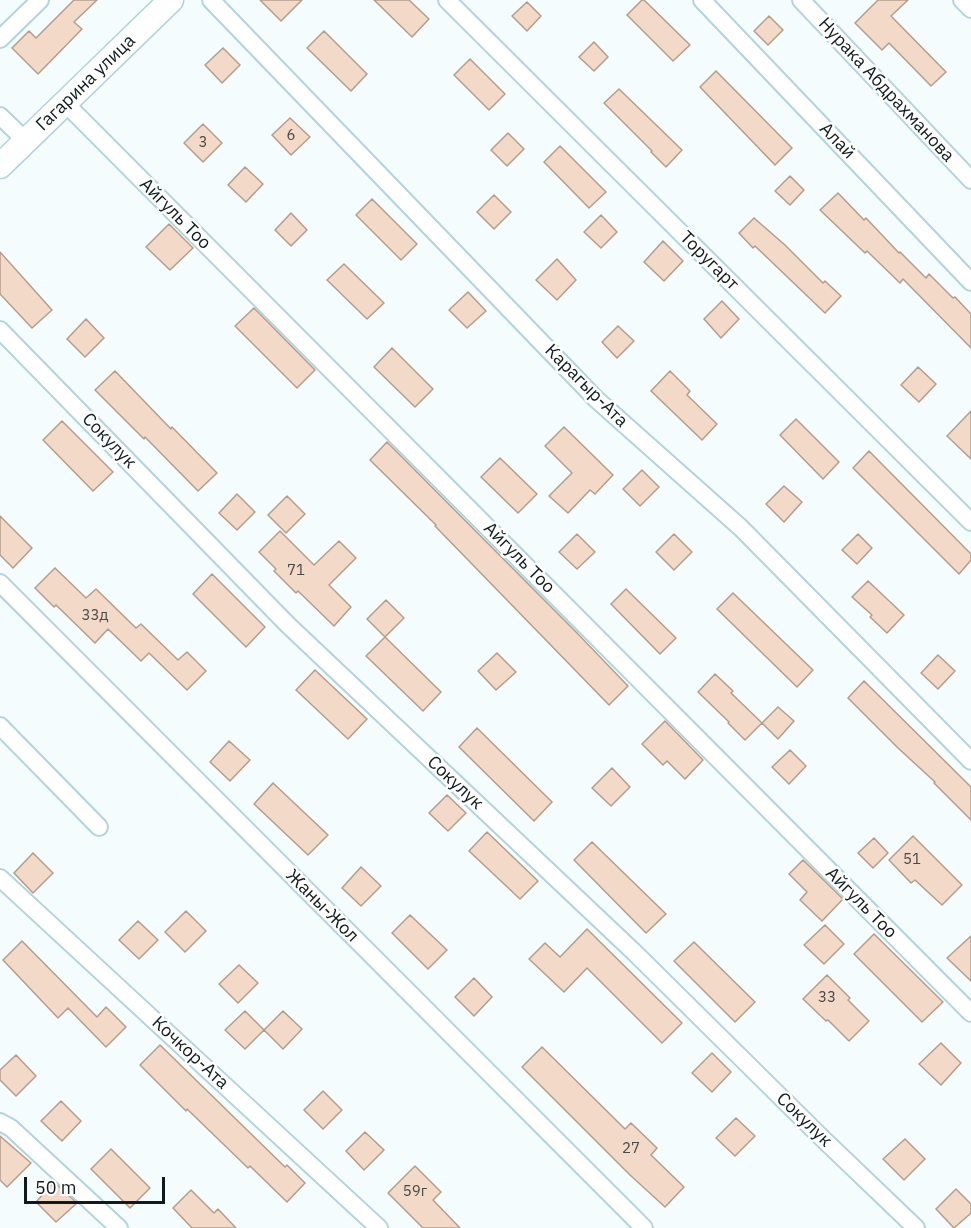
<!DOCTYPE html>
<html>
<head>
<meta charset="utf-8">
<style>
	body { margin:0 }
	#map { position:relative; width:971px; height:1228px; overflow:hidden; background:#f5fcfd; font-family:"IBM Plex Sans",sans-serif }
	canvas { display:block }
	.scale { position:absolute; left:24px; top:1177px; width:141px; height:27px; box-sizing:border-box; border:3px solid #0e1b1e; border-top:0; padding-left:8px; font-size:18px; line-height:21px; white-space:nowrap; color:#0e1b1e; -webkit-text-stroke:4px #fff; paint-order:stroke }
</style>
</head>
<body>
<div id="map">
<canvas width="971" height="1228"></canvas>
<div class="scale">50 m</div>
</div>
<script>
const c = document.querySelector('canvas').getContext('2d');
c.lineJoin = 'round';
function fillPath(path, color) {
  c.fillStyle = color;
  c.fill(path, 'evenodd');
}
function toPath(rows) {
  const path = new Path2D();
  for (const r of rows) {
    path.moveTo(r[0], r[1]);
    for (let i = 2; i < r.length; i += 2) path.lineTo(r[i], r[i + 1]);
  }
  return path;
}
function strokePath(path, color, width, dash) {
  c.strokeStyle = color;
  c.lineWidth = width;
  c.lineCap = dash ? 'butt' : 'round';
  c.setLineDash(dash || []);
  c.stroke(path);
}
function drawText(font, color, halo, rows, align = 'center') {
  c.font = font + ' "IBM Plex Sans",sans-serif';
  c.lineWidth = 5;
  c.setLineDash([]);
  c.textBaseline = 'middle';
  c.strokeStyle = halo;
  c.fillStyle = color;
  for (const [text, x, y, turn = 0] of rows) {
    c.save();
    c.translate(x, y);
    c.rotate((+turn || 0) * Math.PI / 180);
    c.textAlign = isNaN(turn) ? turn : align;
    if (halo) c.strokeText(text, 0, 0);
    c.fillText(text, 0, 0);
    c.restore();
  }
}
const building = toPath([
	[74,0,97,0,74,22,82,29,38,74,12,48,29,31,36,38,74,0],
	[260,0,302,0,281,21,260,0],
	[374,0,409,0,429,19,412,37,374,0],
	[642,0,644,0,690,45,673,61,627,15,642,0],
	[878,0,908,0,891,16,946,72,931,86,889,43,882,50,855,23,878,0],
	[527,2,541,16,527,31,512,16,527,2],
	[769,16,783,30,768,45,754,31,769,16],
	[324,31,367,74,351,91,307,48,324,31],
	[594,42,608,57,594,71,579,57,594,42],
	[223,48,240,65,222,83,205,65,223,48],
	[470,59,505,94,489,110,454,75,470,59],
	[716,71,792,148,775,165,700,87,716,71],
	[619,89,682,150,666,167,651,152,652,151,604,103,619,89],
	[290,118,310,137,291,155,272,135,290,118],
	[203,124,222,143,203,162,184,143,203,124],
	[508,133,524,149,507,166,491,150,508,133],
	[560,146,606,192,589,208,544,162,560,146],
	[245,167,263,184,246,202,228,185,245,167],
	[790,176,804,190,790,205,775,191,790,176],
	[838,193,864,220,866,218,899,253,900,252,926,278,929,274,953,298,955,297,971,314,971,348,903,279,900,283,867,251,865,253,820,210,838,193],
	[494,195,511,212,494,229,477,212,494,195],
	[372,199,417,244,401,260,356,215,372,199],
	[291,213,307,230,291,246,275,230,291,213],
	[601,215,617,232,601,248,584,232,601,215],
	[754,218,785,245,823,283,825,281,841,296,825,313,755,246,753,248,739,233,754,218],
	[169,224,193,248,170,270,146,247,169,224],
	[663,241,683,261,664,281,644,262,663,241],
	[0,252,52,310,32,328,0,294,0,252],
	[557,259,576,280,557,300,536,280,557,259],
	[344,264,384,303,367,319,327,280,344,264],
	[468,292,486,311,467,328,449,310,468,292],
	[722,301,739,319,721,338,704,319,722,301],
	[254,308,315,370,297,388,235,326,254,308],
	[86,319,104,338,85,357,67,339,86,319],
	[618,326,634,341,617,358,602,342,618,326],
	[392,348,433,389,415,407,374,367,392,348],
	[918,367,936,384,919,402,901,385,918,367],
	[115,371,171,429,172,427,217,473,198,491,145,437,144,439,95,390,115,371],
	[670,371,690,391,687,395,717,424,702,440,651,391,670,371],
	[971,411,971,459,947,436,971,411],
	[796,419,839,462,823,479,780,435,796,419],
	[62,421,113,472,93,491,43,440,62,421],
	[564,427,613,475,595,494,590,490,568,513,549,496,572,473,545,446,564,427],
	[387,442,577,633,628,686,609,705,435,526,436,525,370,460,387,442],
	[869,451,971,554,971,560,959,574,853,468,869,451],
	[500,458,537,494,518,513,481,477,500,458],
	[642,470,659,487,640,506,623,489,642,470],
	[784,486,802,502,784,522,766,504,784,486],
	[237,494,255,512,237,530,219,513,237,494],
	[287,496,305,514,286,533,268,515,287,496],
	[0,516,32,548,13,568,0,555,0,516],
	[280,531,314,565,339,541,356,558,329,585,351,607,334,626,298,591,296,593,274,571,276,569,259,552,280,531],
	[577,534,595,552,577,569,559,552,577,534],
	[674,534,692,552,674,570,656,552,674,534],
	[858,534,872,548,857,564,842,550,858,534],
	[55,568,86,598,96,589,136,628,141,624,178,660,187,652,206,671,187,690,149,653,141,661,108,629,95,643,56,605,54,607,35,588,55,568],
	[212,574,265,627,246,647,193,594,212,574],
	[868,581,904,615,887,633,870,617,872,615,852,597,868,581],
	[626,589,676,638,660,654,611,604,626,589],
	[733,593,813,670,797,687,717,609,733,593],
	[386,600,404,618,385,637,441,692,423,711,366,656,385,637,367,619,386,600],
	[497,653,516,672,496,690,478,671,497,653],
	[938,655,955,671,938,689,921,673,938,655],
	[315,670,367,719,348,739,296,690,315,670],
	[715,674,733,691,731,693,762,723,745,740,728,723,729,722,698,692,715,674],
	[864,681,971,787,971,820,934,783,935,782,898,748,848,698,864,681],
	[778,707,794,721,778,739,762,723,778,707],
	[665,721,703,760,685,779,667,761,663,765,642,744,665,721],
	[477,728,552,802,534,821,459,747,477,728],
	[229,741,250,760,230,781,210,762,229,741],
	[790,750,806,766,789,784,772,767,790,750],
	[612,768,630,787,611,806,592,788,612,768],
	[273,783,328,835,308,855,254,804,273,783],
	[447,795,466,813,448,831,429,813,447,795],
	[487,832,538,881,520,899,469,851,487,832],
	[913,836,962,885,942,905,915,880,911,883,889,860,913,836],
	[874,838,888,853,873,868,858,853,874,838],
	[592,842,666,914,646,933,574,860,592,842],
	[33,853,53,873,33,893,14,873,33,853],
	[803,860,843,899,822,921,800,900,807,892,789,874,803,860],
	[361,867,381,886,361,906,342,888,361,867],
	[186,911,206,931,185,952,165,932,186,911],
	[410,915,447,950,428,969,392,933,410,915],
	[138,921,158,940,139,959,119,940,138,921],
	[825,925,844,944,824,964,804,945,825,925],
	[587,929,682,1023,662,1043,587,968,564,992,529,959,545,943,560,957,587,929],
	[874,934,943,1002,922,1022,854,954,874,934],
	[971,936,971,981,947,958,971,936],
	[22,941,97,1017,106,1007,126,1027,106,1047,68,1008,58,1018,3,960,22,941],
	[694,942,755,1002,735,1022,674,961,694,942],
	[239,965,258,983,238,1003,219,984,239,965],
	[827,975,850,998,848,1000,869,1021,849,1041,828,1020,826,1021,803,999,827,975],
	[474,978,492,997,474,1016,455,997,474,978],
	[245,1011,264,1030,245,1049,225,1030,245,1011],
	[283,1011,302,1029,283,1049,264,1030,283,1011],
	[941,1043,961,1063,941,1085,919,1064,941,1043],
	[160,1045,285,1167,287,1165,305,1183,287,1202,250,1166,248,1168,187,1109,186,1111,140,1065,160,1045],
	[542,1047,625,1129,631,1123,657,1148,651,1155,684,1187,665,1207,630,1175,522,1067,542,1047],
	[712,1053,731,1072,712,1092,692,1073,712,1053],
	[16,1055,36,1076,16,1096,0,1080,0,1070,16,1055],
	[323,1091,342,1110,323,1129,304,1110,323,1091],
	[61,1101,81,1121,62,1141,41,1121,61,1101],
	[736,1118,755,1136,735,1156,716,1138,736,1118],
	[365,1132,384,1150,364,1170,346,1151,365,1132],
	[0,1136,31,1163,7,1187,0,1180,0,1136],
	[905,1139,925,1159,904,1180,883,1159,905,1139],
	[111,1149,150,1188,130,1208,91,1169,111,1149],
	[415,1166,441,1192,433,1200,460,1228,423,1228,388,1193,415,1166],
	[54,1182,77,1203,56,1222,36,1202,54,1182],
	[956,1189,971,1204,971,1213,954,1228,936,1209,956,1189],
	[191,1190,214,1213,218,1209,236,1228,192,1228,173,1208,191,1190]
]);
const street = toPath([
	[211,0,596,399,741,528,971,761],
	[447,0,971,522],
	[702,0,971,282],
	[801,0,971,180],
	[962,0,971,9],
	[0,39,40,0],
	[65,103,971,1013],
	[0,116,26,141],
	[0,330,288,625,635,953,821,1137,916,1228],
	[0,583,644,1228],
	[0,726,99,827],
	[0,878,379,1228],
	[0,1122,11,1128,119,1228]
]);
const secondary = toPath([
	[0,166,171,0]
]);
const numberNames = [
	["6",291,136],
	["3",203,143],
	["71",296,571],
	["33д",95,616],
	["51",912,860],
	["33",827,998],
	["27",631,1149],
	["59г",415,1192]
];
const streetNames = [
	["Гагарина улица",86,83,-44],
	["Нурака Абдрахманова",886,90,47],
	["Алай",837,141,46],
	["Айгуль Тоо",175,214,45],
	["Торугарт",709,261,45],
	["Карагыр-Ата",586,386,45],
	["Сокулук",109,441,46],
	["Айгуль Тоо",519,558,45],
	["Сокулук",455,783,43],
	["Айгуль Тоо",861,903,45],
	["Жаны-Жол",322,906,45],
	["Кочкор-Ата",190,1053,43],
	["Сокулук",804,1120,44]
];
fillPath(building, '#f3d9c7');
strokePath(building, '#b59d8c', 1.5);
strokePath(street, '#b2d4dc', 20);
strokePath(secondary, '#b2d4dc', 27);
strokePath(street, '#fff', 16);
strokePath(secondary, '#fff', 24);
drawText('15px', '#474a48', null, numberNames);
drawText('18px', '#0e1b1e', '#fff', streetNames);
</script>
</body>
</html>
